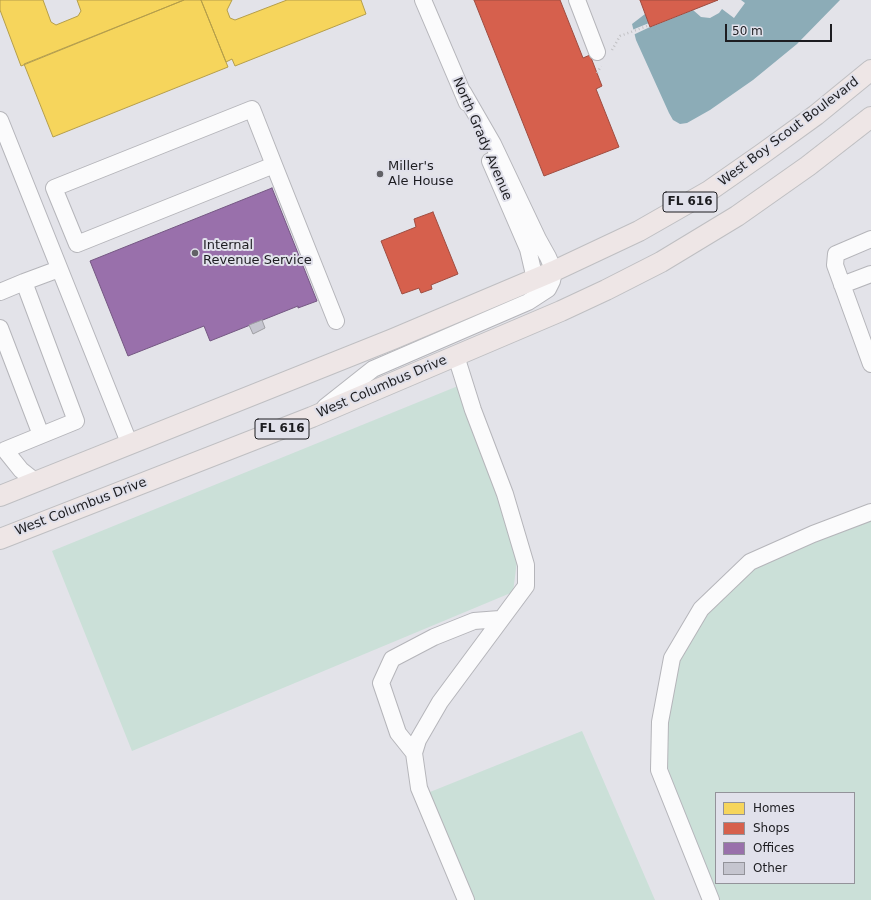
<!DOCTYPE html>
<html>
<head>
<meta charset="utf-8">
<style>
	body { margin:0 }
	#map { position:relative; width:871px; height:900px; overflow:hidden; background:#e3e3e9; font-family:"DejaVu Sans",sans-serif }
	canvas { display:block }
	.legend { position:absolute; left:715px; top:792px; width:140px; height:92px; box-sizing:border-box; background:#e1e1eb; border:1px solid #93939a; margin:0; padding:5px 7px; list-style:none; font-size:12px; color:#1d1d21 }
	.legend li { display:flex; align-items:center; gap:8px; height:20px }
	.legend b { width:20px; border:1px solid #93939a }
	.scale { position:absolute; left:725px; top:24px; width:107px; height:18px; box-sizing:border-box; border:2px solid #1d1d21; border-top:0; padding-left:5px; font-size:12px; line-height:14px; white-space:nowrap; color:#1d1d21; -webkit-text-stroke:3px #e1e1eb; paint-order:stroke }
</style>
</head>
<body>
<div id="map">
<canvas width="871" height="900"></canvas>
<ul class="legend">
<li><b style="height:11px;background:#f6d55c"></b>Homes</li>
<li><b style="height:11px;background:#d6604d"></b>Shops</li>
<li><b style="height:11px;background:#9970ab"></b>Offices</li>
<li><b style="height:11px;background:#c5c5cf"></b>Other</li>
</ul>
<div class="scale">50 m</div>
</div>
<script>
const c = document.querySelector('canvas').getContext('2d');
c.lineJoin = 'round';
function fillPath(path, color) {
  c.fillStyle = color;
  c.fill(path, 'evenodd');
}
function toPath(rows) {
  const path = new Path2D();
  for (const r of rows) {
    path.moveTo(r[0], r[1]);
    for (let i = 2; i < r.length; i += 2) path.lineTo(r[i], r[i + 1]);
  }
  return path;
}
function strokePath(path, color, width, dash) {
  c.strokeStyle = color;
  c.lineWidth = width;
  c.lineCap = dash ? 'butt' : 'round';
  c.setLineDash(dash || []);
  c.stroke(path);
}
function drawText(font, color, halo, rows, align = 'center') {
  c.font = font + ' "DejaVu Sans",sans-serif';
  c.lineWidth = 4;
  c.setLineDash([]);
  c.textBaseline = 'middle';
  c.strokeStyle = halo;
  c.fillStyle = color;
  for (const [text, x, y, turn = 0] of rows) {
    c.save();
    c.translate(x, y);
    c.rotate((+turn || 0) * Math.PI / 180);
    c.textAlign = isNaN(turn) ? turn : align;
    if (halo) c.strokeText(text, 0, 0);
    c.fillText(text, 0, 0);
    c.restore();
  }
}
const green = toPath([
	[458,386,519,546,513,592,132,751,52,551],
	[871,518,871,900,717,900,669,775,667,758,667,715,679,660,715,601,764,561],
	[716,793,854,793,854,883,716,883],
	[582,731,655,900,470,900,425,794]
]);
const water = toPath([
	[718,0,840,0,797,44,753,80,710,110,687,123,680,124,673,120,669,113,636,40,632,24,645,14,651,27]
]);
const pier = toPath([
	[718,0,741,0,745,3,734,18,722,9,719,13,710,18,701,17,693,10],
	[649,23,650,27,633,35,632,30]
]);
const homes = toPath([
	[0,0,43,0,51,22,56,25,78,16,81,11,77,0,184,0,21,66,0,10,0,0],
	[184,0,201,0,228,67,53,137,24,64,184,0],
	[201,0,232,0,227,10,230,18,235,20,287,0,361,0,366,14,235,66,232,59,226,62,201,0]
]);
const shops = toPath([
	[474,0,560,0,583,58,590,55,602,86,596,89,619,147,544,176,474,0],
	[640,0,718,0,650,27,640,0],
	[433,212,458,274,431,285,432,289,421,293,419,288,402,294,381,241,416,227,414,219,433,212]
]);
const offices = toPath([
	[272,188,317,301,298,308,298,306,210,341,204,326,128,356,90,261,272,188]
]);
const building = toPath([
	[262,320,265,328,253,334,249,325,262,320]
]);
const path = toPath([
	[612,50,620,36,650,25],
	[597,73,601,66]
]);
const minor = toPath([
	[423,0,467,103],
	[577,0,597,52],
	[0,120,130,445],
	[490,161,528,249,535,279],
	[274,165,77,244,54,188,252,109,274,165,336,321],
	[871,239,836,254,835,265,871,364],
	[842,285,871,274],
	[0,292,24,282],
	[0,328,41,435],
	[456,356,473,410,505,494,526,565,526,586,440,702,418,740,414,753,419,788,466,900],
	[325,407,373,369,528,302,548,289,552,281,554,271,548,257,538,239,493,144,463,92],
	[36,482,21,470,5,450,76,421,24,282,59,269],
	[414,753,398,733,381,683,392,659,434,637,474,621,500,619],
	[711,900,659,770,660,722,672,658,701,609,750,562,813,534,871,512]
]);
const major = toPath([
	[0,496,393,339,554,271,639,231,709,191,762,154,816,115,871,70],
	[0,539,312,417,561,311,606,290,661,262,737,216,808,166,871,117]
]);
const markers = [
	[380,174,4,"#626267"],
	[195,253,4,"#626267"]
];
const shields = [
	[690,202,54],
	[282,429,54]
];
const shieldNames = [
	["FL 616",690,202],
	["FL 616",282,429]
];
const streetNames = [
	["West Boy Scout Boulevard",789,132,-37],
	["North Grady Avenue",482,139,67],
	["West Columbus Drive",382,387,-23],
	["West Columbus Drive",81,507,-21]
];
const poiNames = [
	["Miller's",388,167],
	["Ale House",388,182],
	["Internal",203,246],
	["Revenue Service",203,261]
];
fillPath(green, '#cbe0d8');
fillPath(water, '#8cacb7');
fillPath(pier, '#e3e3e9');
fillPath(homes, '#f6d55c');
strokePath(homes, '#b59e4a', 1);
fillPath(shops, '#d6604d');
strokePath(shops, '#9e4c40', 1);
fillPath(offices, '#9970ab');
strokePath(offices, '#745782', 1);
fillPath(building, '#c5c5cf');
strokePath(building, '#9e9ea3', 1);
strokePath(minor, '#b5b5ba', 18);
strokePath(major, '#bfbfc2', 22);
strokePath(path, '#c2c2c5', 2.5, [1, 3]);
strokePath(minor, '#fbfbfc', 16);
strokePath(major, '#eee6e6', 20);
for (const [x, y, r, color] of markers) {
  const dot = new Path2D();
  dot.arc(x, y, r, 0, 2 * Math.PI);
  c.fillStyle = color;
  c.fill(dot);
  strokePath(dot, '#e1e1eb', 1.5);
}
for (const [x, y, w] of shields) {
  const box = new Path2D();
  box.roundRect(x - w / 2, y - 10, w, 20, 3);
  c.fillStyle = '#e1e1eb';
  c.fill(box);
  strokePath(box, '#1d1d21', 1);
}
drawText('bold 12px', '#1d1d21', null, shieldNames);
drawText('13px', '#1d1d21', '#e1e1eb', streetNames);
drawText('13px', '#1d1d21', '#e1e1eb', poiNames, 'left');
</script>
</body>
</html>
